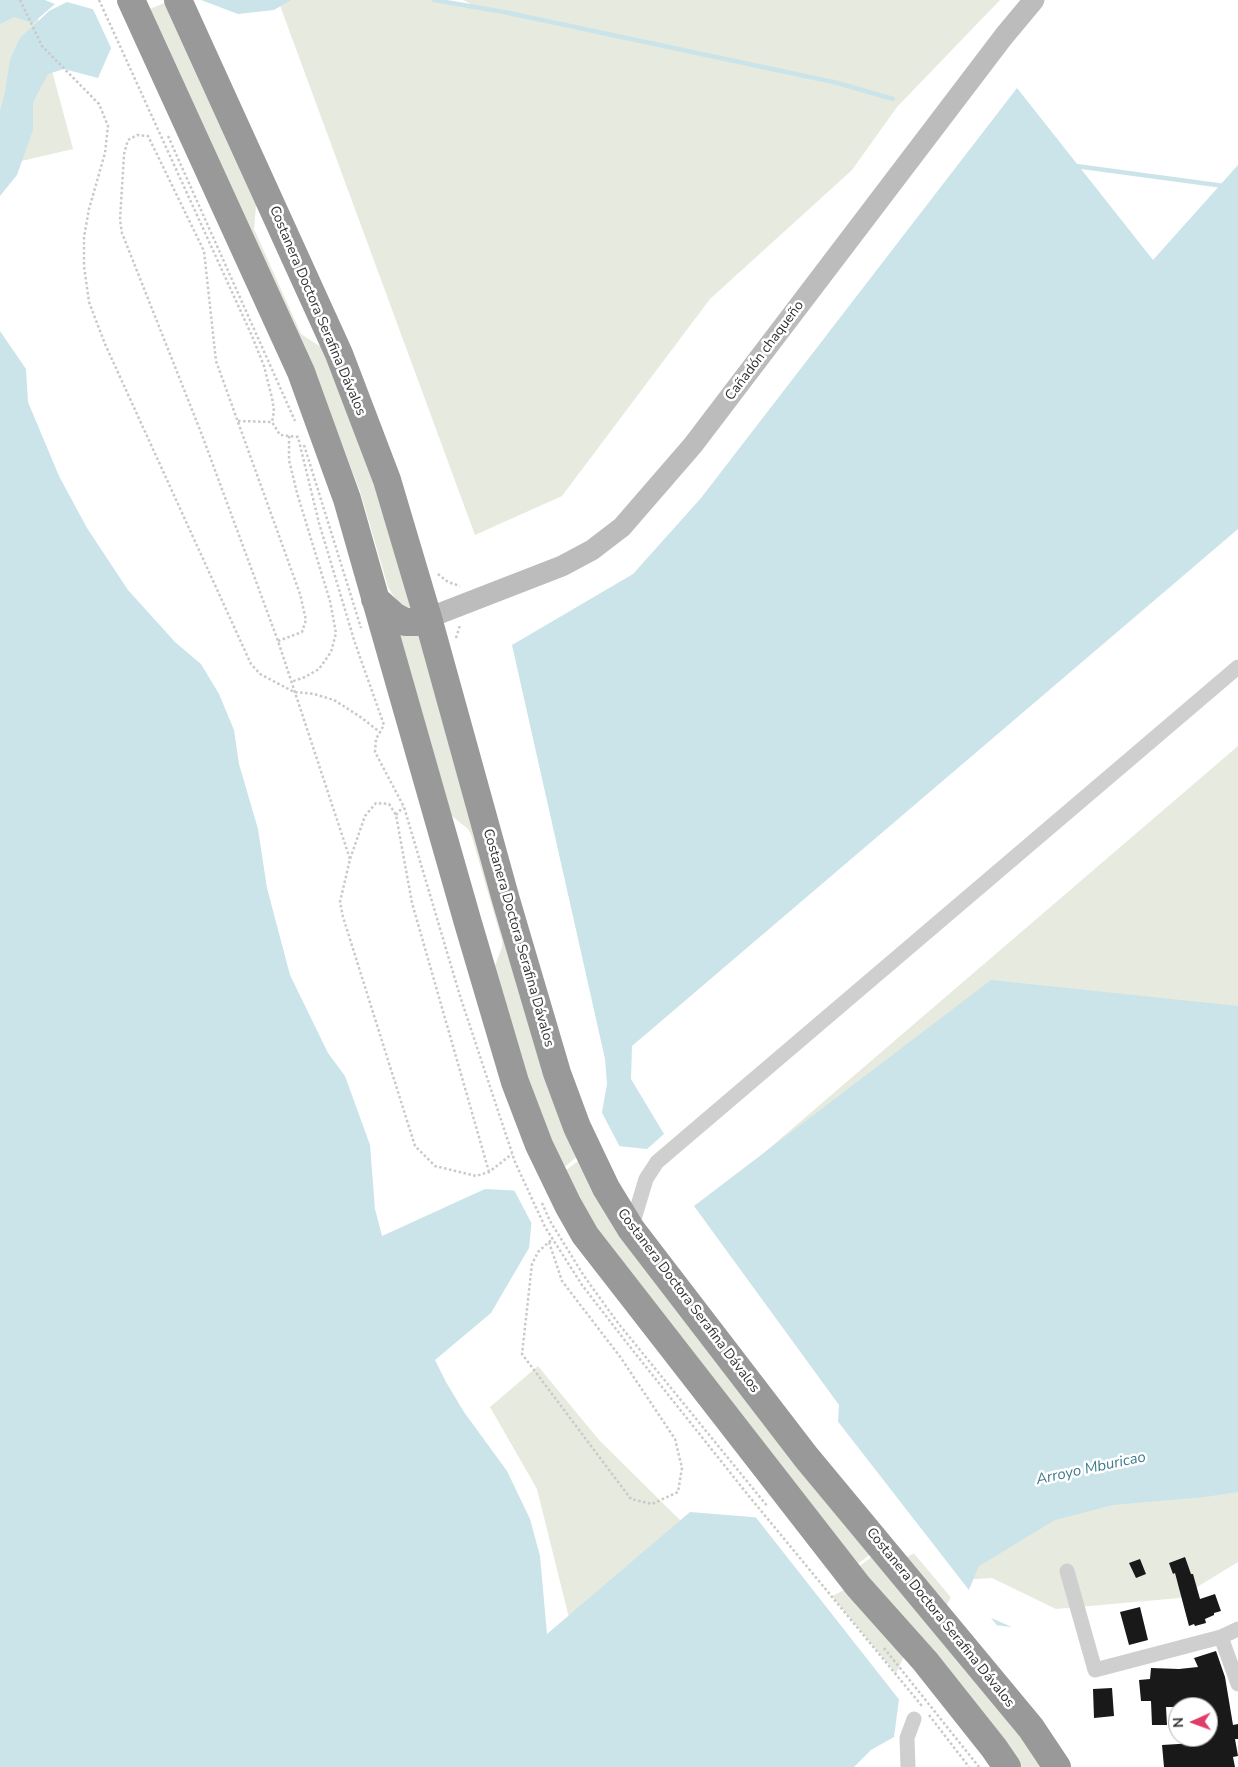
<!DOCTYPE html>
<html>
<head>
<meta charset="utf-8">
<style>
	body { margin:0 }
	#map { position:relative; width:1238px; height:1767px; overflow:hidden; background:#fff; font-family:"Nunito Sans",sans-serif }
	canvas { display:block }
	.north { position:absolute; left:1168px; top:1697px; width:50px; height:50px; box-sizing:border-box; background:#fff; border:1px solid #adadad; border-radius:50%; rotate:268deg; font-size:14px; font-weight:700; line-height:20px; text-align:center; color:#323232 }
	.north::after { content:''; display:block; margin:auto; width:18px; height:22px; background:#e03d68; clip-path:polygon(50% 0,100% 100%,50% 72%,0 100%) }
</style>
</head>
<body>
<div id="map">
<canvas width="1238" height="1767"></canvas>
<div class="north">N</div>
</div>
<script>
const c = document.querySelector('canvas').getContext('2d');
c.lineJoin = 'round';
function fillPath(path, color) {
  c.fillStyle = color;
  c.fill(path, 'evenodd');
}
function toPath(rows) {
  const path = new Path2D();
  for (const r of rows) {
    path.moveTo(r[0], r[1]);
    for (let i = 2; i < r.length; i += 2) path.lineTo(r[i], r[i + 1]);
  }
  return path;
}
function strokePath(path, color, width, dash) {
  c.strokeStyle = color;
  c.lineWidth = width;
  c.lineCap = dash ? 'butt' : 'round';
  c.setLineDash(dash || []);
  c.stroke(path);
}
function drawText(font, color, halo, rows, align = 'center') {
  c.font = font + ' "Nunito Sans",sans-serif';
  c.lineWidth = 5;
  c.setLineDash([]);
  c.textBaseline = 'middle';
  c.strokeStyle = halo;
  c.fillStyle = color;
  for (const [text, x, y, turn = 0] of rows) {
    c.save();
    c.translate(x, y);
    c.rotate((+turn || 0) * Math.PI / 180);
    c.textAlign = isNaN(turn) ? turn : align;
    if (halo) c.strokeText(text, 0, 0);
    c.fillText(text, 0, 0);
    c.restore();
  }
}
const green = toPath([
	[0,0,33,0,73,149,0,166],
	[278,0,434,0,479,8,463,0,1000,0,897,107,852,170,710,299,562,496,475,535],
	[169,1,257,195,254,229,301,334,324,349,376,484,415,612,398,603,388,587,360,491,341,442,286,315,145,11],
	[395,631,421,634,580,1154,561,1170,539,1123,493,971,502,947,502,941,471,834,468,829,447,812],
	[1238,746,1238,1094,709,1200],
	[1238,1114,1238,1562,1179,1598,1056,1609,992,1578,959,1580,943,1613,1048,1767,1018,1767,909,1646,892,1682,606,1767,537,1489,490,1407,538,1366,599,1440,688,1528,828,1598,866,1579,857,1568,878,1552,890,1566,930,1545],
	[582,1158,876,1550,855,1566,629,1285,562,1173]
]);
const water = toPath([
	[0,0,45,0,55,4,33,23,14,17,0,24],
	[201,0,291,0,274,10,238,14],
	[67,2,103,12,115,39,98,78,64,69,48,74,33,102,33,130,17,175,0,196,0,111,5,92,10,60,20,38,49,11],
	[1017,88,1153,260,1238,165,1238,529,632,1046,631,1079,664,1134,647,1149,608,1145,599,1129,607,1084,605,1059,512,645,633,574,701,498],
	[0,331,26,369,28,402,59,476,87,528,128,590,175,642,201,664,219,694,234,730,239,764,258,829,267,888,290,975,328,1053,345,1076,370,1145,375,1209,382,1236,485,1189,523,1191,533,1208,529,1248,491,1313,435,1360,446,1382,464,1412,507,1471,530,1519,540,1556,547,1634,690,1512,764,1518,901,1684,894,1737,871,1750,854,1767,0,1767],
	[991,980,1238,1006,1238,1492,1205,1497,1113,1505,1055,1520,979,1566,968,1592,982,1614,1012,1627,976,1623,836,1457,839,1405,694,1206]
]);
const pier = toPath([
	[92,7,105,11,117,38,112,50],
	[600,1109,621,1149,607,1147,597,1130],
	[513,1188,525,1189,535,1206,533,1226],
	[836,1419,972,1594,984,1612,988,1614,999,1628,974,1625,834,1458],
	[754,1515,766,1516,903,1682,901,1702]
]);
const stream = toPath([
	[434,0,504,12,838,83,893,99],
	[1076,166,1224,186]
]);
const building = toPath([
	[1185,1557,1191,1574,1193,1574,1200,1599,1215,1594,1221,1611,1214,1613,1214,1615,1205,1619,1206,1623,1195,1626,1194,1624,1189,1626,1175,1573,1173,1574,1169,1563],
	[1140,1559,1146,1574,1136,1578,1129,1563],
	[1140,1607,1148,1640,1129,1645,1120,1612],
	[1216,1651,1225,1677,1233,1725,1238,1724,1238,1739,1235,1739,1238,1756,1233,1757,1235,1767,1164,1767,1162,1745,1195,1743,1194,1737,1208,1737,1208,1707,1166,1707,1167,1725,1152,1725,1151,1701,1141,1701,1139,1680,1150,1679,1151,1668,1179,1669,1198,1667,1194,1658],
	[1112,1688,1114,1716,1094,1718,1093,1689]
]);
const path = toPath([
	[20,0,42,46,99,104,108,126,105,153,89,209,84,237,84,266,89,302,105,344,251,664,260,674,294,692,314,694,334,700,359,716,380,732],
	[99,0,252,336,264,366,272,398,274,411,272,422,280,435,298,437,319,523,355,643,384,725,376,739,375,752,404,807,460,996,515,1162,545,1227,582,1285,623,1338,748,1495,922,1706],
	[168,136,295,421],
	[238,421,272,422],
	[289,436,289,460,297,493,330,601,336,633,331,652,319,669,305,677,291,682],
	[304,445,361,628],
	[438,574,448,582,460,586],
	[456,638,460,625],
	[278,641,302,632,306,620,300,594,216,361,204,251,148,136,137,135,128,140,124,154,120,220,122,233,202,435,278,641,350,859],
	[396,815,403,807],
	[489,1172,412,903,396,815,389,804,376,803,365,816,350,859,340,902,343,917,415,1146,435,1166,476,1176,489,1172,512,1154],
	[542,1203,550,1221,584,1276,618,1323,768,1507],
	[549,1242,562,1281,621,1358,675,1439,682,1468,678,1492,652,1504,631,1499,522,1354,532,1264,538,1252,549,1242,553,1239],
	[884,1648,979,1767],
	[929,1715,969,1767]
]);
const street = toPath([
	[631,1229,646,1179,657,1162,1238,667],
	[1067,1571,1095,1670,1221,1637,1238,1629],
	[1221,1637,1238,1684],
	[908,1767,907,1738,914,1719]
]);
const secondary = toPath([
	[428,618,562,566,592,550,622,527,693,445,1004,36,1034,0]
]);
const highway = toPath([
	[131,0,301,372,347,499,468,923,515,1082,539,1145,568,1205,585,1235,858,1586,925,1661,994,1748,1007,1767],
	[178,0,339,354,387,480,428,618,506,900,557,1073,577,1127,606,1188,631,1229,806,1457,1031,1728,1057,1767],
	[375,599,394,616,405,622,415,622,428,618]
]);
const streetNames = [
	["Costanera Doctora Serafina Dávalos",317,311,67],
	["Cañadón chaqueño",765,351,-53],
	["Costanera Doctora Serafina Dávalos",518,938,74],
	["Costanera Doctora Serafina Dávalos",688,1301,53],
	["Costanera Doctora Serafina Dávalos",940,1618,51]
];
const waterNames = [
	["Arroyo Mburicao",1091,1469,-12]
];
fillPath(green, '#e7eade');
fillPath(water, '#cbe4ea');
fillPath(pier, '#fff');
strokePath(stream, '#cbe4ea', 4.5);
fillPath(building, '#191919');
strokePath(path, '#c9c9c9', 2.5, [2.5, 2.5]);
strokePath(street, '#cfcfcf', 15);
strokePath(secondary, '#bcbcbc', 21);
strokePath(highway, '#999', 28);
drawText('14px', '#323232', '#fff', streetNames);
drawText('italic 15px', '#3f7c8c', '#fff', waterNames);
</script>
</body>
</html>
